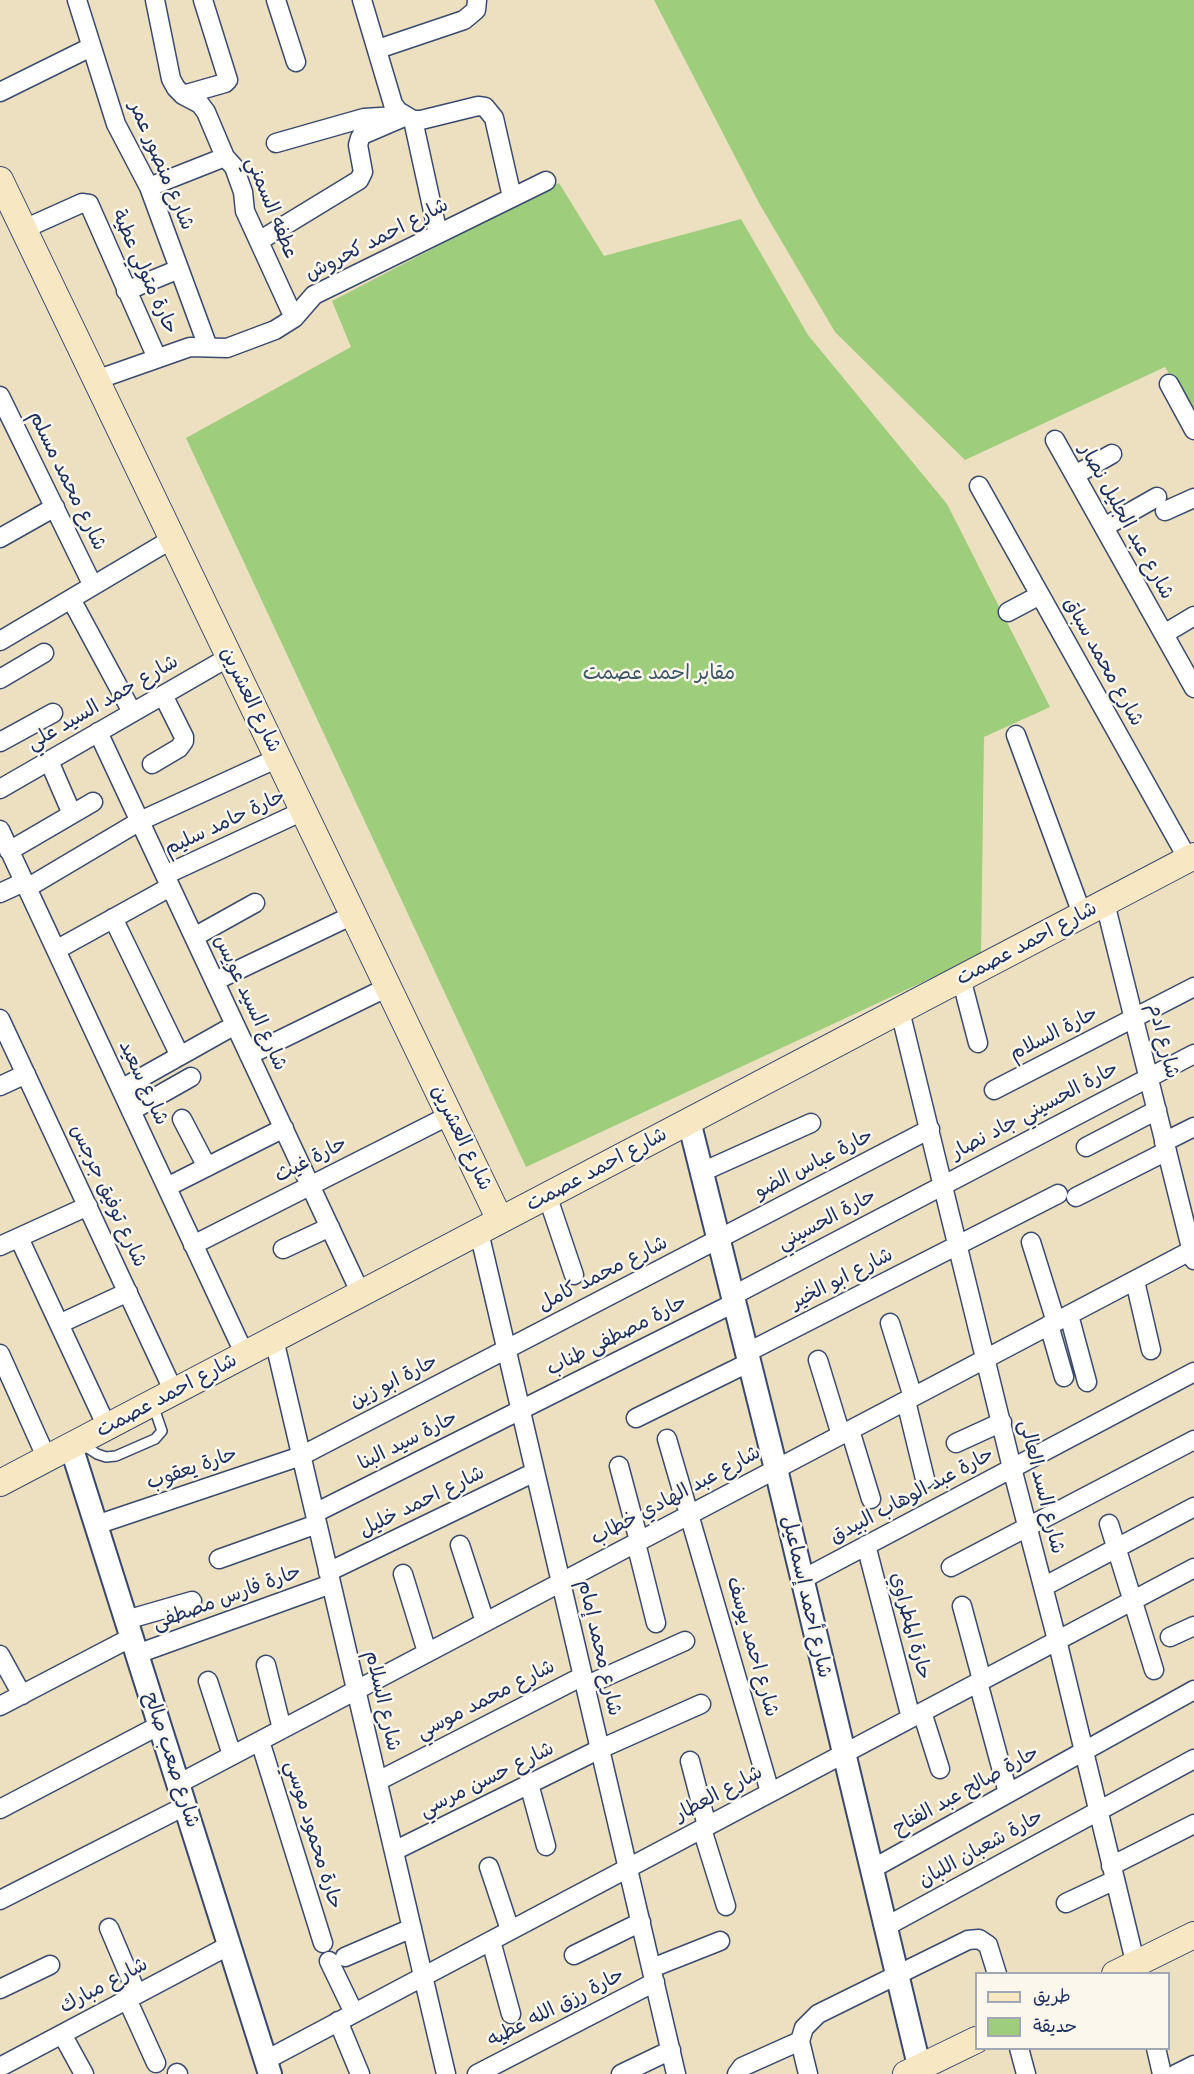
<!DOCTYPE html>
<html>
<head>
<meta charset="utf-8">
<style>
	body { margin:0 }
	#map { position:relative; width:1194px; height:2074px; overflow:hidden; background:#ece0c0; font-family:"Balsamiq Sans","Playpen Sans Arabic",sans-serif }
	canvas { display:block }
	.legend { position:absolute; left:975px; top:1972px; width:195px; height:78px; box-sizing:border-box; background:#fbf7ec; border:2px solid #a1a7b3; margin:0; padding:8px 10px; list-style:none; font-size:18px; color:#1b2f5e }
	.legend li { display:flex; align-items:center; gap:12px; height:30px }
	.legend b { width:30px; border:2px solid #a1a7b3 }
</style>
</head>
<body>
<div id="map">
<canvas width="1194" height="2074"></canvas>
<ul class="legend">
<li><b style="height:8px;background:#f7e8c3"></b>طريق</li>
<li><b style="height:16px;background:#9ecd7c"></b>حديقة</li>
</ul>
</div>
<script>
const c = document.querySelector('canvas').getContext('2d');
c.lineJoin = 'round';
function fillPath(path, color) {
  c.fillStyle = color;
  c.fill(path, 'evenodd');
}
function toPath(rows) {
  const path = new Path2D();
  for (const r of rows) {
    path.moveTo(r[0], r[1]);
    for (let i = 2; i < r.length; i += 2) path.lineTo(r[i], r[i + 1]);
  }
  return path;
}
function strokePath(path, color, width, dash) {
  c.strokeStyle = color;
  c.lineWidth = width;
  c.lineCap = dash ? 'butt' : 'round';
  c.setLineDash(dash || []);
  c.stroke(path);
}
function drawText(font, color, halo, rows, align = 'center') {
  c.font = font + ' "Balsamiq Sans","Playpen Sans Arabic",sans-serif';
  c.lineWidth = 5;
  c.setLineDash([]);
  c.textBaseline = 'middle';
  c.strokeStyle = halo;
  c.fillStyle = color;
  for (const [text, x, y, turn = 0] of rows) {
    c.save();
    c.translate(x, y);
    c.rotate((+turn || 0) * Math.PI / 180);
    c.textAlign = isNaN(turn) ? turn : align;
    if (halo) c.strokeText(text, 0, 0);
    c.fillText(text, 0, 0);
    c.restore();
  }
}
const green = toPath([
	[654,0,1194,0,1194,416,1165,367,965,460,835,332,759,203],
	[559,183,604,256,741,219,808,335,947,504,1050,707,984,737,981,955,526,1167,186,438,351,347,332,301]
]);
const service = toPath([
	[84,1441,88,1448,97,1454,106,1457,116,1456,155,1439,162,1431,153,1405]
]);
const minor = toPath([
	[77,0,116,124,149,187,208,347],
	[155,0,171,79,176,88,183,95,200,104,206,112,225,157],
	[276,0,296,62],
	[362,0,393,104,398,111,413,120,421,120,478,106,485,107,494,118,512,197],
	[378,49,464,20,476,10,477,0],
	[0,92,91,47],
	[183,95,225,83,228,80,203,0],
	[413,120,438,234],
	[276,143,364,118,397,116],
	[149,187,225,157,234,167,243,192,245,211,294,318],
	[24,229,82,203,89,204,157,358],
	[259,241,359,180,363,172,358,145,360,138,362,135,404,117],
	[126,291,179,269],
	[96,380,190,347,227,348,275,330,294,318,314,295,546,181],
	[1169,384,1194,430],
	[0,396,93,586],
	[1055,440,1194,688],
	[1075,475,1112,454],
	[979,486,1188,859],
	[1165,511,1194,498],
	[1104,527,1157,497],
	[0,538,55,507],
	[71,599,132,712],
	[1008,612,1040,595],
	[1164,634,1194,616],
	[0,641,172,539],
	[0,679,44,653],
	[98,732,361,1294],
	[1016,735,1082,914],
	[0,742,53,713],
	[49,761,72,814],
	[152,764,179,748,184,741,184,737,163,695],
	[0,789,229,657],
	[0,830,245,1355],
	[9,851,93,802],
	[165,875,303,811],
	[27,888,140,821,278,758],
	[0,893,24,882],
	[1105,903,1194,1260],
	[113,918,180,1056],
	[194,937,255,903],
	[56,950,170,887],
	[961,978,978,1043],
	[215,981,353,915],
	[900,1011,1012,1468,1057,1640,1138,1974],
	[0,1019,174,1392],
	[249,1055,388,987],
	[0,1086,26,1074],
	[121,1089,235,1025],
	[994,1090,1194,987],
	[131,1111,191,1077],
	[182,1119,207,1167],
	[1164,1142,1194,1127],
	[1086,1147,1157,1110],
	[702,1172,811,1123],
	[167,1187,284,1128],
	[547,1195,574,1275],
	[1076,1197,1167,1151],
	[479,1232,676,2074],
	[19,1238,107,1427],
	[1031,1242,1056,1322],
	[193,1245,450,1115],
	[0,1246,88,1206],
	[283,1249,330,1227],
	[1135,1281,1151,1350],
	[732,1296,1194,1054],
	[1069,1315,1087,1382],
	[890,1323,913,1397],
	[59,1324,128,1292],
	[1049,1325,1064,1377],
	[274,1339,446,2074],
	[746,1353,1058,1194],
	[0,1354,47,1459],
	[818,1360,841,1435],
	[906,1401,925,1479],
	[636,1418,748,1363],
	[850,1430,871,1499],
	[667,1439,770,1792],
	[956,1443,1002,1422],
	[619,1466,639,1541],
	[315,1513,734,1303],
	[1109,1524,1154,1670],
	[96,1525,301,1456,930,1129],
	[636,1543,656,1623],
	[460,1545,485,1622],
	[866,1545,911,1718],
	[219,1559,317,1524],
	[951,1567,1194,1440],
	[328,1572,535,1472],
	[403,1574,427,1652],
	[801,1580,1194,1372],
	[1043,1587,1194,1507],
	[962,1606,982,1680],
	[126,1620,192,1601],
	[1170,1637,1194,1626],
	[137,1654,331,1584],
	[0,1655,22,1695],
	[266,1665,282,1729],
	[208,1681,232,1755],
	[978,1682,1008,1793],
	[585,1686,685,1641],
	[0,1706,132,1637],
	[922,1712,940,1769],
	[260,1741,323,1943],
	[690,1761,707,1826],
	[378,1781,583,1676],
	[178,1784,1194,1249],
	[529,1784,546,1846],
	[0,1809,160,1725],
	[702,1829,726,1906],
	[394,1851,600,1749,701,1704],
	[1111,1866,1194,1824],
	[489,1867,510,1930],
	[872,1869,1194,1690],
	[0,1900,185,1806],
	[1066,1903,1115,1880],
	[885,1927,1194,1759],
	[109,1928,137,1994],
	[491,1941,511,2014],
	[574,1955,641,1922],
	[345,1957,412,1928],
	[329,1961,354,2013],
	[652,1968,720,1941],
	[0,1989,50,1965],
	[127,1999,156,2063],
	[338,2021,360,2074],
	[62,2034,84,2074],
	[1019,2048,1026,2074],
	[1156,2048,1162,2074],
	[266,2060,1194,1568],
	[0,2067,230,1945],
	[177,2073,178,2074],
	[477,2074,655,1982],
	[621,2074,671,2050],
	[737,2074,742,2067,800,2041],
	[808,2074,800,2041,804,2028,818,2014,968,1940,979,1939,988,1945,997,1974],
	[1176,2074,1194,2065]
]);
const tertiary = toPath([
	[689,1121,776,1469,921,2074],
	[71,1446,270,2074]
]);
const secondary = toPath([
	[0,180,500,1220],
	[0,1483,1194,856],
	[1115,1974,1194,1935],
	[906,2074,976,2040]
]);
const streetNames = [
	["شارع منصور عمر",161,166,67],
	["عطفه السمني",271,208,68],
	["شارع احمد كحروش",377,240,-27],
	["حارة متولي عطية",144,272,66],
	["شارع محمد مسلم",67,481,64],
	["شارع عبد الجليل نصار",1126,522,61],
	["شارع محمد سباق",1103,662,61],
	["شارع العشرين",250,700,64],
	["شارع حمد السيد علي",103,703,-30],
	["حارة حامد سليم",225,823,-25],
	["شارع احمد عصمت",1027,944,-28],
	["شارع السيد عويس",250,1003,65],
	["حارة السلام",1054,1034,-27],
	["شارع ادم",1163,1041,76],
	["شارع سعيد",143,1083,65],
	["حارة الحسيني جاد نصار",1035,1111,-28],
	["شارع العشرين",461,1138,64],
	["حارة غيث",311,1160,-27],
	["حارة عباس الضو",814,1164,-27],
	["شارع احمد عصمت",597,1170,-28],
	["شارع توفيق جرجس",108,1196,65],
	["حارة الحسيني",827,1220,-28],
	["شارع محمد كامل",603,1274,-27],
	["شارع ابو الخير",842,1279,-27],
	["حارة مصطفى طناب",617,1336,-27],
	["حارة ابو زين",394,1382,-27],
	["شارع احمد عصمت",167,1396,-28],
	["حارة سيد البنا",408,1441,-27],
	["حارة يعقوب",192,1469,-19],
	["شارع السد العالى",1041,1487,76],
	["شارع عبد الهادي خطاب",676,1496,-28],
	["حارة عبد الوهاب البيدق",912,1496,-28],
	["شارع احمد خليل",422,1502,-26],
	["شارع أحمد إسماعيل",806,1597,77],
	["حارة فارس مصطفى",227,1598,-20],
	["حارة المطراوي",910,1626,75],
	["شارع احمد يوسف",752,1647,74],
	["شارع محمد إمام",599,1648,77],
	["شارع محمد موسي",486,1700,-27],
	["شارع السلام",382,1701,77],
	["شارع صعب صالح",171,1760,72],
	["شارع حسن مرسي",487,1780,-26],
	["حارة صالح عبد الفتاح",966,1791,-29],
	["شارع العطار",719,1794,-28],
	["حارة محمود موسي",313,1835,73],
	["حارة شعبان اللبان",981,1849,-29],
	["شارع مبارك",104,1986,-28],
	["حارة رزق الله عطيه",556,2008,-27]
];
const parkNames = [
	["مقابر احمد عصمت",659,674]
];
fillPath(green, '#9ecd7c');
strokePath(service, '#3a4a6d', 12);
strokePath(minor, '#3a4a6d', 21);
strokePath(tertiary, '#3a4a6d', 26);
strokePath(secondary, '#3a4a6d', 28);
strokePath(service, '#fff', 9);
strokePath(minor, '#fff', 18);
strokePath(tertiary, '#fff', 22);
strokePath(secondary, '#f7e8c3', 26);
drawText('20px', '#1b2f5e', '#fbf7ec', streetNames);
drawText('20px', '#3c5666', '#fbf7ec', parkNames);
</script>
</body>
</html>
